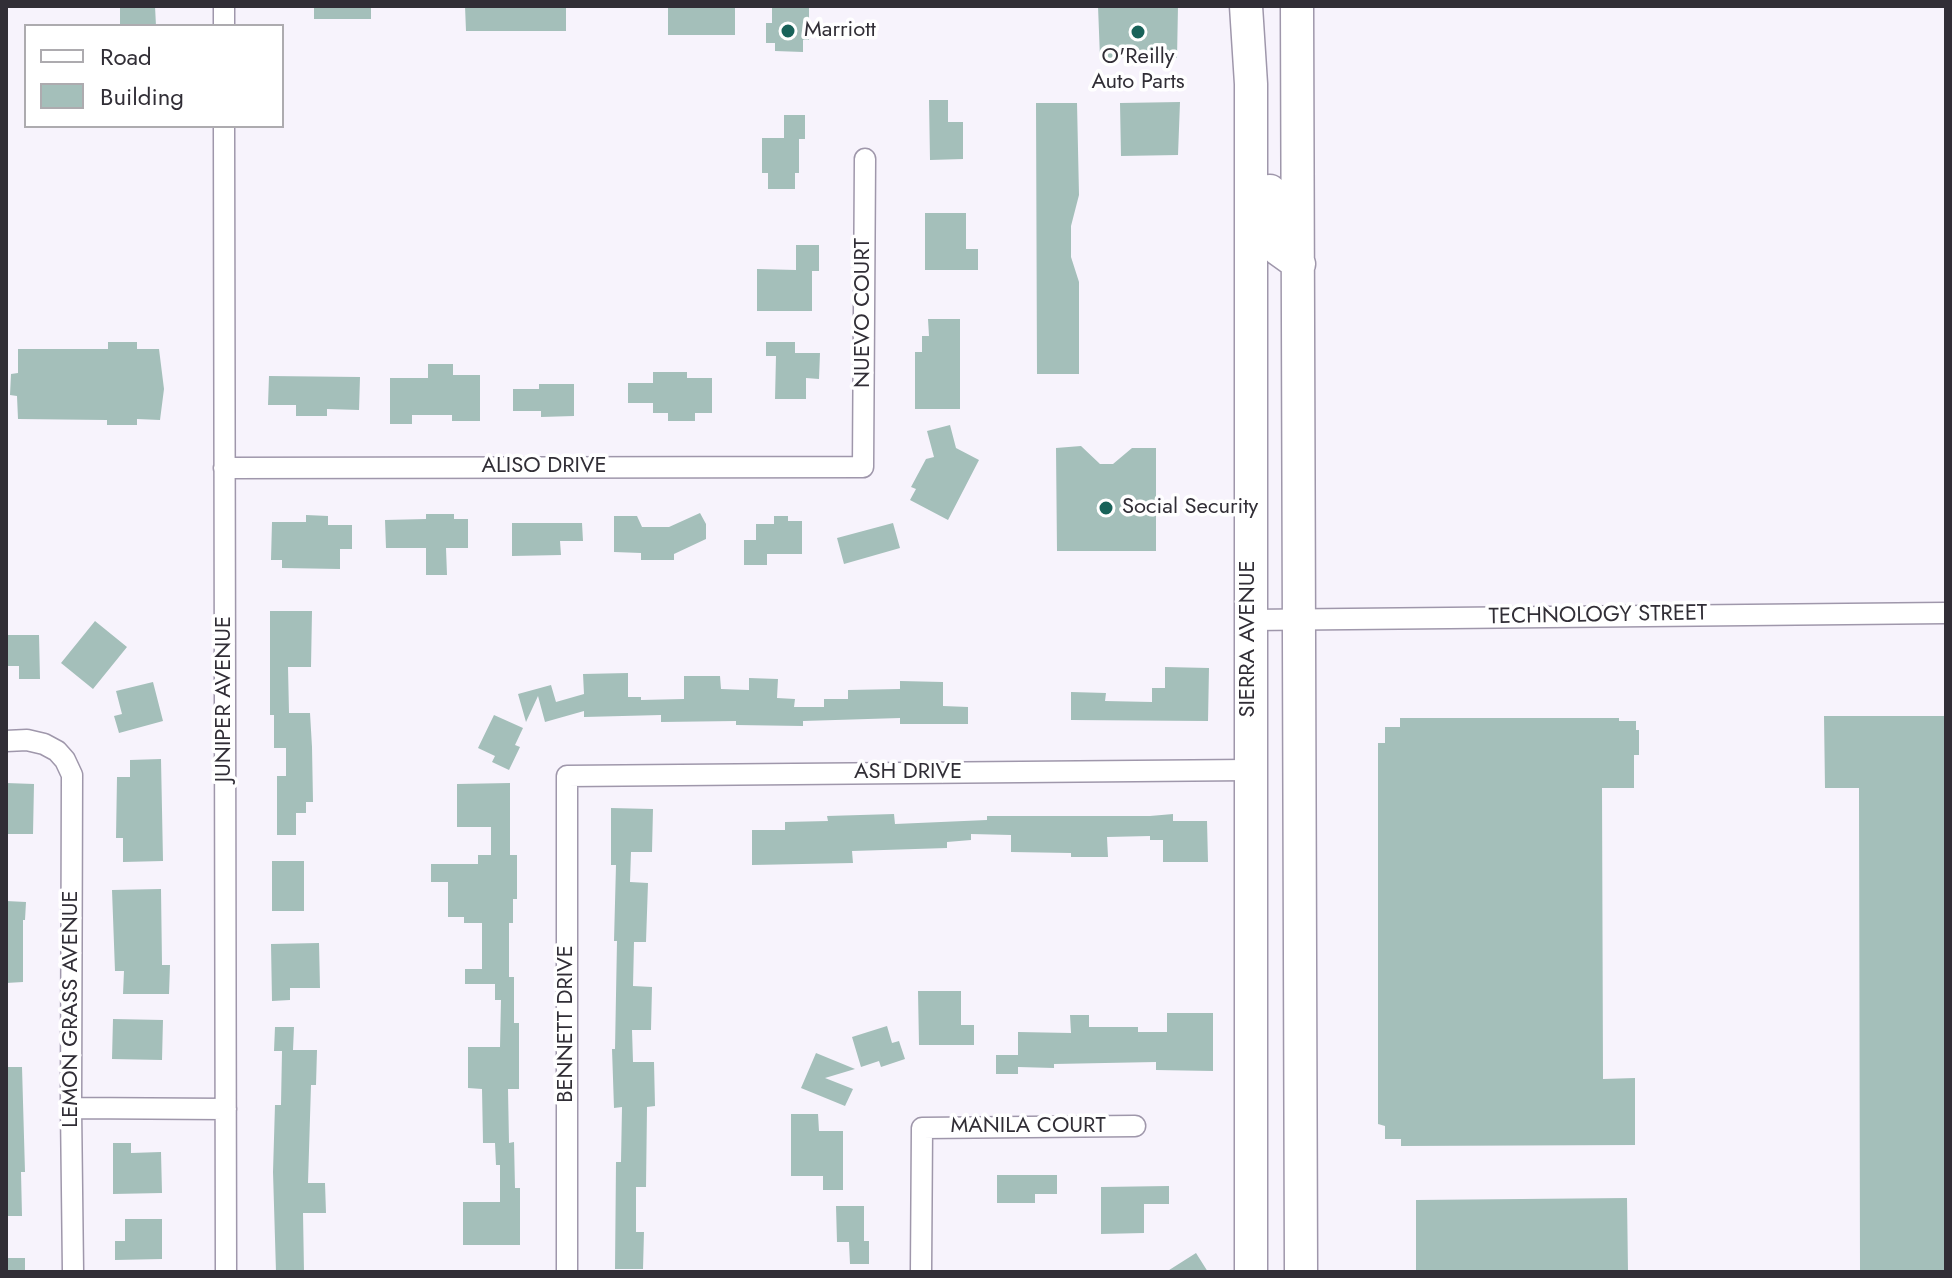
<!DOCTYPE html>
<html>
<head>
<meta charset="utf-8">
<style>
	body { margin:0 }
	#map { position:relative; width:1952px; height:1278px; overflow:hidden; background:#f7f3fc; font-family:Jost,sans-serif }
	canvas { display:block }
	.frame { position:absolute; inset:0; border:8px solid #312e36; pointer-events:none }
	.legend { position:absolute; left:24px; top:24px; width:260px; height:104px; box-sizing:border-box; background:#fff; border:2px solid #adabaf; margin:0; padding:10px 14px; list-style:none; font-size:24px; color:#312e36 }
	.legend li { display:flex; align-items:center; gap:16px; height:40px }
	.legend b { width:40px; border:2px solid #adabaf }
</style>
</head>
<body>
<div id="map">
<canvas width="1952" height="1278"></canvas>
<div class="frame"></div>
<ul class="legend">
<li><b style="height:10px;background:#fff"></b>Road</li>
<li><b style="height:22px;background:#a4bfba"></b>Building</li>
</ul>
</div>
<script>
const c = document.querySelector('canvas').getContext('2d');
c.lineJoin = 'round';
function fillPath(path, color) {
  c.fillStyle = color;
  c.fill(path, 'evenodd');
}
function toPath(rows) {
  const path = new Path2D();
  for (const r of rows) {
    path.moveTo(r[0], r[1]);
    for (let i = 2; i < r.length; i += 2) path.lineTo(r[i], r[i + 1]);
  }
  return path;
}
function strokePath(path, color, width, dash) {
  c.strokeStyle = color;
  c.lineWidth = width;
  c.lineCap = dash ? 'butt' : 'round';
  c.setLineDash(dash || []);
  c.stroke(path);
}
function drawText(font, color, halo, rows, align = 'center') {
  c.font = font + ' Jost,sans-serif';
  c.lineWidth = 7;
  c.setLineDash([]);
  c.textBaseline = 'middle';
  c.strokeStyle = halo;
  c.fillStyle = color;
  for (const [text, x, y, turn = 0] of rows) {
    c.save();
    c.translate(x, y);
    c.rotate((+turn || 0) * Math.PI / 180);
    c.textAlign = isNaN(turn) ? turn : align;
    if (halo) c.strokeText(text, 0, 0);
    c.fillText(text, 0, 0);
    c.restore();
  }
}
const building = toPath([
	[120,6,155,6,156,26,120,26],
	[314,6,371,6,371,19,314,19],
	[465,6,566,6,566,31,466,31],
	[668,6,735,6,735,35,668,35],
	[772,6,809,6,809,40,803,40,803,52,775,51,775,43,766,43,766,23,772,23],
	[1098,6,1178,6,1177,58,1100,58],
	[929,100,948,100,948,122,963,122,963,159,930,160],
	[1180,102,1178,155,1121,156,1120,103],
	[1036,103,1077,103,1079,195,1071,226,1071,257,1079,282,1079,374,1037,374],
	[784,115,805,115,805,139,799,139,799,173,795,173,795,189,768,189,768,173,762,173,762,138,784,138],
	[925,213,966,213,966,249,978,249,978,270,925,270],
	[796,245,819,245,819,271,812,271,812,311,757,311,757,269,796,270],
	[928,319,960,319,960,409,915,409,915,352,922,352,922,336,929,336],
	[108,342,137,342,137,349,159,349,164,389,160,420,137,419,137,425,107,425,107,420,18,419,17,396,10,395,11,374,18,373,18,349,108,349],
	[766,342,795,342,795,353,820,353,819,379,806,378,806,399,775,399,776,356,766,356],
	[428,364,453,364,453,375,480,375,480,421,452,421,452,415,412,415,412,424,390,424,390,378,428,378],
	[653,372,687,372,687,378,712,378,712,413,695,413,695,421,668,421,668,413,653,413,653,403,628,403,628,383,653,383],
	[269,376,360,377,359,410,327,409,327,416,296,416,296,405,268,405],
	[539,384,574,384,574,416,541,417,541,411,513,411,513,389,539,389],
	[950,425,956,448,979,460,948,520,910,500,916,489,911,487,926,459,934,457,927,431],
	[1081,446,1100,464,1113,464,1132,448,1156,448,1156,551,1057,551,1056,448],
	[700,513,706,524,706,539,674,554,674,560,641,560,641,553,614,552,614,516,637,516,642,527,669,527],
	[426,514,454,514,454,519,468,519,468,548,446,548,447,575,426,575,426,548,386,548,385,520,426,519],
	[306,515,328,516,328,525,352,525,352,549,340,549,340,569,282,568,282,560,271,560,272,522,306,522],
	[774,516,788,516,788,521,802,521,802,554,767,554,767,565,744,565,744,540,756,540,756,524,774,524],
	[512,523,582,523,583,541,560,541,561,555,512,556],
	[893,523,900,548,844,564,837,538],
	[270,611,312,611,311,667,288,667,289,713,310,713,312,747,313,802,306,802,306,813,296,813,296,835,277,835,277,776,286,776,286,748,274,748,274,715,270,715],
	[95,621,127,647,93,689,61,663],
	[6,635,39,635,40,679,19,679,19,666,6,666],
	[1165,667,1209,668,1208,721,1071,720,1071,692,1106,693,1105,701,1152,702,1152,688,1165,688],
	[628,673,628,697,641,697,641,700,684,699,684,676,720,676,721,689,749,690,749,678,778,679,777,698,795,699,794,707,824,707,824,699,848,699,848,690,900,689,900,681,943,682,943,706,968,707,968,724,900,724,900,718,803,721,803,726,736,725,736,721,661,722,661,715,584,717,584,711,545,722,538,696,526,722,518,694,551,685,556,702,584,694,583,674],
	[153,682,163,721,119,733,114,716,122,714,116,691],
	[494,715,523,728,515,745,520,747,509,770,492,762,495,756,478,748],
	[1824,716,1946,716,1946,1272,1860,1272,1859,788,1825,788],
	[1400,718,1619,718,1619,721,1636,721,1636,730,1639,730,1639,755,1634,755,1634,788,1602,788,1603,1079,1635,1078,1635,1145,1401,1146,1401,1139,1385,1139,1385,1126,1378,1124,1378,743,1385,743,1385,727,1400,727],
	[161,759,163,861,123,862,123,838,116,838,117,777,130,777,130,760],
	[6,783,34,784,33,834,6,834],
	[510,783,510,855,517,855,517,899,513,899,513,923,509,923,509,977,514,977,514,1023,519,1023,519,1089,508,1089,509,1143,514,1142,515,1188,520,1188,520,1245,463,1245,463,1202,500,1202,500,1165,496,1165,495,1143,483,1143,482,1089,468,1088,468,1047,500,1047,501,1000,495,1000,495,984,465,984,465,969,482,969,482,923,464,923,464,917,448,917,448,882,431,882,431,864,478,864,478,855,491,855,491,827,457,827,457,784],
	[611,808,653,809,652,852,631,852,630,882,648,883,646,942,634,942,633,986,652,987,651,1030,632,1030,633,1062,654,1062,655,1106,647,1107,646,1187,636,1187,636,1232,644,1232,643,1269,615,1269,616,1162,621,1162,622,1107,614,1108,612,1049,615,1049,617,941,614,941,616,865,611,865],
	[894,814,895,824,987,820,987,816,1150,816,1173,814,1173,821,1207,821,1208,862,1163,862,1163,840,1150,840,1150,836,1107,837,1108,857,1071,857,1071,853,1011,852,1011,835,971,834,971,840,947,842,947,848,852,851,853,863,752,865,752,830,785,830,785,822,828,821,827,816],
	[272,861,304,861,304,911,272,911],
	[161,889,162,965,170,965,169,994,123,994,124,971,115,971,112,890],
	[6,901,26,902,25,920,23,920,23,982,6,983],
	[319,943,320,988,290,988,290,1000,272,1001,271,944],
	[918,991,961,991,961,1025,974,1025,974,1045,919,1045],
	[1167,1013,1213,1013,1213,1071,1156,1070,1156,1062,1054,1064,1054,1068,1018,1067,1018,1074,996,1074,996,1055,1018,1055,1018,1032,1071,1033,1070,1015,1089,1015,1089,1027,1138,1027,1138,1032,1167,1032],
	[113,1019,163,1020,162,1060,112,1059],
	[887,1026,892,1043,899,1041,905,1059,881,1067,879,1061,861,1067,852,1037],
	[275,1027,294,1027,293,1050,317,1050,316,1085,311,1085,308,1183,325,1183,326,1213,303,1213,304,1272,276,1272,273,1172,275,1105,281,1105,282,1051,274,1051],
	[816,1053,855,1069,825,1078,853,1089,845,1106,801,1088],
	[6,1067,22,1067,25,1172,21,1172,22,1216,6,1216],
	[791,1114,818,1114,819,1131,843,1131,843,1190,823,1190,823,1176,791,1176],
	[113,1143,131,1143,131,1153,161,1152,162,1193,113,1194],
	[997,1175,1057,1175,1057,1194,1035,1194,1035,1203,997,1203],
	[1169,1186,1169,1204,1144,1204,1144,1233,1101,1234,1101,1187],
	[1627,1198,1628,1272,1416,1272,1416,1200],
	[836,1206,864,1206,864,1241,869,1241,869,1264,850,1264,849,1242,837,1242],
	[125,1219,162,1219,162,1259,115,1260,115,1241,125,1241],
	[1196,1253,1208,1272,1166,1272],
	[6,1258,25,1258,25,1272,6,1272]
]);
const minor = toPath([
	[224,6,224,26],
	[224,126,226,1272],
	[224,468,863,467,865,159],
	[1250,620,1946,613],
	[6,741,27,740,44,744,57,751,65,760,72,775,71,1108,73,1272],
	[71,1108,226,1109],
	[567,1272,567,776,1249,770],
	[921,1272,922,1128,1135,1126]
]);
const primary = toPath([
	[1246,6,1251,84,1251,1272],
	[1297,6,1301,1272],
	[1270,191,1271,235,1278,249,1299,264]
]);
const markers = [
	[788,31,8,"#186259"],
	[1138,32,8,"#186259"],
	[1106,508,8,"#186259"]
];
const poiNames = [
	["Marriott",804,31],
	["O'Reilly",1138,58,"center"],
	["Auto Parts",1138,83,"center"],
	["Social Security",1122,508]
];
const streetNames = [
	["NUEVO COURT",864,313,-90],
	["ALISO DRIVE",544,467],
	["TECHNOLOGY STREET",1598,616,-1],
	["SIERRA AVENUE",1249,639,-90],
	["JUNIPER AVENUE",225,699,-90],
	["ASH DRIVE",908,773],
	["LEMON GRASS AVENUE",72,1009,-90],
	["BENNETT DRIVE",567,1024,-90],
	["MANILA COURT",1028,1127]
];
fillPath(building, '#a4bfba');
strokePath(minor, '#9f97ab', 23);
strokePath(primary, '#9f97ab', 35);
strokePath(minor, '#fff', 20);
strokePath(primary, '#fff', 32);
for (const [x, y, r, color] of markers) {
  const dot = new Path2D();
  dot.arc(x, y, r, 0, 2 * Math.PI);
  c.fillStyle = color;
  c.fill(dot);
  strokePath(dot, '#fff', 3);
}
drawText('22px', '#312e36', '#fff', poiNames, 'left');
drawText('22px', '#312e36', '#fff', streetNames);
</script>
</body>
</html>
